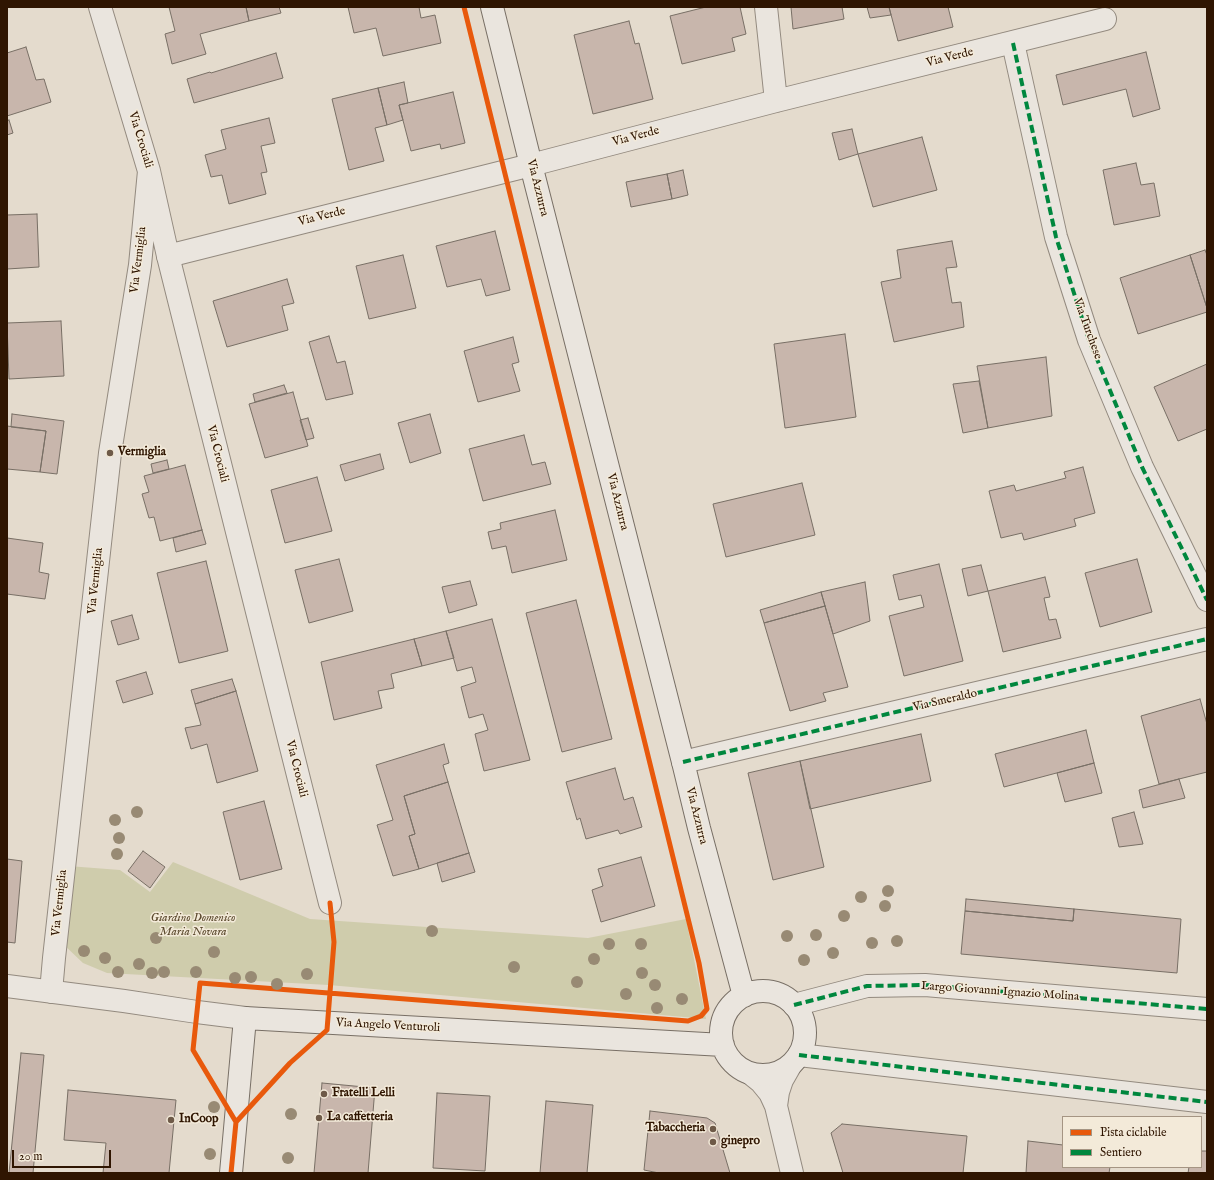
<!DOCTYPE html>
<html>
<head>
<meta charset="utf-8">
<style>
	body { margin:0 }
	#map { position:relative; width:1214px; height:1180px; overflow:hidden; background:#e4dbcd; font-family:"IM FELL English",serif }
	canvas { display:block }
	.frame { position:absolute; inset:0; border:8px solid #2f1501; pointer-events:none }
	.legend { position:absolute; left:1062px; top:1116px; width:140px; height:52px; box-sizing:border-box; background:#f3ead9; border:1px solid #a59583; margin:0; padding:5px 7px; list-style:none; font-size:12px; color:#2f1501 }
	.legend li { display:flex; align-items:center; gap:8px; height:20px }
	.legend b { width:20px; border:1px solid #a59583 }
	.scale { position:absolute; left:12px; top:1150px; width:99px; height:18px; box-sizing:border-box; border:2px solid #2f1501; border-top:0; padding-left:5px; font-size:12px; line-height:14px; white-space:nowrap; color:#2f1501; -webkit-text-stroke:3px #f3ead9; paint-order:stroke }
</style>
</head>
<body>
<div id="map">
<canvas width="1214" height="1180"></canvas>
<div class="frame"></div>
<ul class="legend">
<li><b style="height:5px;background:#e8590c"></b>Pista ciclabile</li>
<li><b style="height:5px;background:#00873e"></b>Sentiero</li>
</ul>
<div class="scale">20 m</div>
</div>
<script>
const c = document.querySelector('canvas').getContext('2d');
c.lineJoin = 'round';
function fillPath(path, color) {
  c.fillStyle = color;
  c.fill(path, 'evenodd');
}
function toPath(rows) {
  const path = new Path2D();
  for (const r of rows) {
    if (r.length === 3) {
      path.moveTo(r[0] + r[2], r[1]);
      path.arc(r[0], r[1], r[2], 0, 2 * Math.PI);
      continue;
    }
    path.moveTo(r[0], r[1]);
    for (let i = 2; i < r.length; i += 2) path.lineTo(r[i], r[i + 1]);
  }
  return path;
}
function strokePath(path, color, width, dash) {
  c.strokeStyle = color;
  c.lineWidth = width;
  c.lineCap = dash ? 'butt' : 'round';
  c.setLineDash(dash || []);
  c.stroke(path);
}
function drawText(font, color, halo, rows, align = 'center') {
  c.font = font + ' "IM FELL English",serif';
  c.lineWidth = 3;
  c.setLineDash([]);
  c.textBaseline = 'middle';
  c.strokeStyle = halo;
  c.fillStyle = color;
  for (const [text, x, y, turn = 0] of rows) {
    c.save();
    c.translate(x, y);
    c.rotate((+turn || 0) * Math.PI / 180);
    c.textAlign = isNaN(turn) ? turn : align;
    if (halo) c.strokeText(text, 0, 0);
    c.fillText(text, 0, 0);
    c.restore();
  }
}
const green = toPath([
	[173,862,310,919,588,938,686,919,706,1019,329,985,107,973,83,963,62,943,68,866,120,870,150,892]
]);
const building = toPath([
	[169,7,246,7,249,21,200,34,206,54,172,64,165,34,175,31,169,7],
	[246,7,279,7,281,13,249,21,246,7],
	[348,7,419,7,421,18,435,15,441,43,383,56,376,28,354,33,348,7],
	[706,7,740,7,746,34,732,38,735,51,682,64,670,16,706,7],
	[791,7,842,7,844,19,793,29,791,7],
	[867,7,889,7,891,15,870,18,867,7],
	[889,7,948,7,953,27,898,41,889,7],
	[629,21,635,44,639,43,653,99,593,114,574,35,629,21],
	[26,47,36,80,44,79,51,102,7,116,7,53,26,47],
	[1146,52,1160,109,1133,117,1126,89,1063,105,1056,75,1146,52],
	[276,53,283,78,194,103,187,79,210,72,211,73,276,53],
	[404,82,408,103,399,105,403,120,387,125,378,88,404,82],
	[378,88,387,125,375,128,384,161,349,170,332,99,378,88],
	[453,92,465,143,441,149,440,144,411,151,399,105,453,92],
	[269,118,275,143,261,146,267,172,261,173,266,194,229,204,222,175,211,177,205,155,226,149,221,130,269,118],
	[9,120,13,133,7,135,7,121,9,120],
	[852,129,858,154,839,160,832,133,852,129],
	[922,137,937,190,873,207,858,154,922,137],
	[1136,163,1141,185,1154,183,1160,216,1114,225,1103,170,1136,163],
	[683,170,688,195,672,199,667,174,683,170],
	[667,174,672,199,631,207,626,182,667,174],
	[37,214,39,267,7,269,7,215,37,214],
	[495,231,510,290,486,296,481,279,447,287,436,246,495,231],
	[952,241,957,267,946,268,952,303,961,302,964,327,894,342,881,282,901,278,897,250,952,241],
	[1205,250,1207,255,1207,308,1190,255,1205,250],
	[403,255,416,308,369,319,356,266,403,255],
	[1190,255,1207,308,1207,312,1138,334,1120,278,1190,255],
	[287,279,294,303,282,306,288,330,227,347,213,301,287,279],
	[61,321,64,376,9,379,7,323,61,321],
	[845,334,856,417,785,428,774,344,845,334],
	[329,336,337,363,345,361,353,394,326,400,309,342,329,336],
	[513,337,519,362,512,364,520,391,478,402,464,351,513,337],
	[1046,357,1052,416,988,428,977,366,1046,357],
	[1207,364,1207,429,1178,441,1154,387,1207,364],
	[979,381,988,428,963,433,953,384,979,381],
	[284,385,287,393,255,402,253,394,284,385],
	[293,392,308,446,265,458,249,404,293,392],
	[12,414,64,421,57,474,40,472,46,431,11,427,12,414],
	[430,414,441,453,410,463,398,423,430,414],
	[308,418,314,438,306,440,300,420,308,418],
	[7,426,46,431,40,472,7,469,7,426],
	[524,435,532,465,545,462,551,484,483,501,469,449,524,435],
	[380,454,384,469,345,481,340,465,380,454],
	[167,460,169,469,153,473,151,464,167,460],
	[185,465,202,530,160,541,154,517,149,518,142,494,149,492,144,476,185,465],
	[1083,467,1095,513,1074,519,1076,526,1024,540,1022,533,1001,538,989,491,1014,485,1016,491,1066,478,1064,472,1083,467],
	[317,477,332,531,285,543,271,490,317,477],
	[802,483,815,535,726,557,713,504,802,483],
	[555,510,567,560,512,573,506,546,492,549,488,532,501,529,500,523,555,510],
	[202,530,206,544,176,552,173,538,202,530],
	[7,538,43,543,39,572,49,574,45,599,7,594,7,538],
	[339,559,353,611,309,623,295,570,339,559],
	[1137,559,1152,612,1100,627,1085,573,1137,559],
	[206,561,228,651,179,663,157,573,206,561],
	[939,564,963,661,904,676,889,616,924,607,921,595,899,600,893,575,939,564],
	[981,565,988,591,968,596,962,569,981,565],
	[1045,577,1050,597,1044,598,1049,620,1056,619,1061,638,1003,652,988,591,1045,577],
	[470,581,477,605,449,613,442,587,470,581],
	[865,582,870,621,833,634,821,592,865,582],
	[821,592,825,606,764,623,760,610,821,592],
	[576,600,612,739,562,752,526,613,576,600],
	[825,606,848,687,823,693,826,701,790,711,764,623,825,606],
	[132,615,139,639,118,645,111,621,132,615],
	[492,619,530,760,484,771,475,734,488,730,483,714,469,718,461,687,476,682,472,667,457,671,446,631,492,619],
	[446,631,454,658,422,666,414,639,446,631],
	[414,639,422,666,391,674,394,688,378,691,382,708,334,720,321,662,414,639],
	[146,672,153,694,123,703,116,681,146,672],
	[232,679,236,691,195,704,191,690,232,679],
	[236,691,258,771,217,783,207,744,191,749,185,728,201,725,195,704,236,691],
	[1200,699,1207,724,1207,772,1159,784,1141,716,1200,699],
	[1086,730,1094,763,1004,787,995,754,1086,730],
	[921,734,931,781,810,809,800,761,921,734],
	[444,744,449,763,443,765,448,782,404,796,415,834,409,836,419,869,393,876,377,825,393,820,376,765,444,744],
	[800,761,824,867,773,880,748,773,800,761],
	[1094,763,1102,793,1065,802,1057,773,1094,763],
	[615,768,624,800,633,797,642,827,620,834,618,830,586,839,580,818,577,820,566,782,615,768],
	[1179,779,1185,798,1143,808,1139,790,1179,779],
	[448,782,469,853,419,869,409,836,415,834,404,796,448,782],
	[264,801,282,869,240,880,223,812,264,801],
	[1134,812,1143,844,1119,847,1112,818,1134,812],
	[143,851,165,867,150,888,128,871,143,851],
	[469,853,475,872,442,882,437,863,469,853],
	[641,857,655,906,601,922,592,890,603,886,598,869,641,857],
	[7,859,22,861,15,943,7,942,7,859],
	[966,899,1074,909,1073,921,965,911,966,899],
	[1074,909,1181,919,1177,973,961,954,965,911,1073,921,1074,909],
	[21,1053,44,1055,33,1173,9,1173,21,1053],
	[322,1083,375,1088,368,1173,314,1173,322,1083],
	[68,1090,176,1100,169,1173,103,1173,106,1143,64,1140,68,1090],
	[437,1093,490,1096,485,1171,433,1168,437,1093],
	[546,1101,593,1105,587,1173,540,1173,546,1101],
	[650,1111,707,1118,715,1123,730,1173,659,1173,644,1170,650,1111],
	[842,1124,967,1136,963,1173,843,1173,831,1133,842,1124],
	[1028,1141,1063,1145,1063,1167,1110,1167,1109,1173,1026,1173,1028,1141],
	[1201,1151,1207,1151,1207,1173,1188,1173,1189,1167,1201,1167,1201,1151]
]);
const minor = toPath([
	[766,7,776,101],
	[1013,43,1056,237,1089,340,1142,467,1207,600],
	[531,165,776,101,1105,19],
	[168,256,330,903],
	[683,762,1207,639],
	[794,1005,867,986,925,985,1207,1009],
	[799,1055,1207,1102]
]);
const tertiary = toPath([
	[100,7,149,171,168,256,531,165],
	[7,986,124,1001,197,1012,245,1018],
	[51,992,54,958,110,453,140,265,149,171],
	[751,1074,761,1082,770,1093,776,1106,792,1173],
	[776,1106,778,1092,782,1080,790,1066]
]);
const secondary = toPath([
	[492,7,531,165,683,762,699,828,744,996],
	[763,1033,42],
	[231,1173,245,1018,723,1045]
]);
const quiet = toPath([
	[1013,43,1056,237,1089,340,1142,467,1207,600],
	[683,762,1207,639],
	[794,1005,867,986,925,985,1207,1009],
	[799,1055,1207,1102]
]);
const cycleway = toPath([
	[236,1122,193,1050,200,983,688,1021,701,1016,707,1009,699,963,464,7],
	[236,1122,290,1063,327,1030,334,942,330,903],
	[231,1173,236,1122]
]);
const trees = [
	[137,812],
	[115,820],
	[119,838],
	[117,854],
	[888,891],
	[861,897],
	[885,906],
	[844,916],
	[432,931],
	[816,935],
	[787,936],
	[156,938],
	[897,941],
	[872,943],
	[609,944],
	[641,944],
	[84,951],
	[214,952],
	[833,953],
	[105,958],
	[594,959],
	[804,960],
	[139,964],
	[514,967],
	[118,972],
	[164,972],
	[196,972],
	[152,973],
	[642,973],
	[307,974],
	[251,977],
	[235,978],
	[577,982],
	[277,984],
	[655,985],
	[626,994],
	[682,999],
	[657,1008],
	[214,1107],
	[291,1114],
	[210,1154],
	[288,1158]
];
const markers = [
	[110,453,4,"#6e5a48"],
	[324,1094,4,"#6e5a48"],
	[319,1118,4,"#6e5a48"],
	[171,1120,4,"#6e5a48"],
	[713,1129,4,"#6e5a48"],
	[713,1142,4,"#6e5a48"]
];
const streetNames = [
	["Via Verde",950,58,-14],
	["Via Verde",636,137,-15],
	["Via Crociali",140,140,73],
	["Via Azzurra",537,188,76],
	["Via Verde",322,217,-14],
	["Via Vermiglia",139,260,-83],
	["Via Turchese",1087,329,70],
	["Via Crociali",217,454,76],
	["Via Azzurra",617,502,76],
	["Via Vermiglia",96,581,-84],
	["Via Smeraldo",945,701,-13],
	["Via Crociali",296,769,76],
	["Via Azzurra",696,816,76],
	["Via Vermiglia",60,903,-84],
	["Largo Giovanni Ignazio Molina",1000,992,4],
	["Via Angelo Venturoli",388,1026,3]
];
const poiNames = [
	["Vermiglia",118,453],
	["Fratelli Lelli",332,1094],
	["La caffetteria",327,1118],
	["InCoop",179,1120],
	["Tabaccheria",705,1129,"right"],
	["ginepro",721,1142]
];
const parkNames = [
	["Giardino Domenico",193,919],
	["Maria Novara",193,933]
];
fillPath(green, '#cfccac');
fillPath(building, '#c8b6ac');
strokePath(building, '#786f65', 1);
strokePath(minor, '#938a7f', 24);
strokePath(tertiary, '#938a7f', 24);
strokePath(secondary, '#786f65', 24);
strokePath(minor, '#eae5de', 22);
strokePath(tertiary, '#eae5de', 22);
strokePath(secondary, '#eae5de', 22);
strokePath(quiet, '#00873e', 4, [8, 4]);
strokePath(cycleway, '#e8590c', 5);
c.fillStyle = '#988a74';
for (const [x, y] of trees) {
  c.beginPath();
  c.arc(x, y, 6, 0, 2 * Math.PI);
  c.fill();
}
for (const [x, y, r, color] of markers) {
  const dot = new Path2D();
  dot.arc(x, y, r, 0, 2 * Math.PI);
  c.fillStyle = color;
  c.fill(dot);
  strokePath(dot, '#f3ead9', 1.5);
}
drawText('12px', '#2f1501', '#f3ead9', streetNames);
drawText('bold 12px', '#2f1501', '#f3ead9', poiNames, 'left');
drawText('italic 12px', '#5a482c', '#f3ead9', parkNames);
</script>
</body>
</html>
